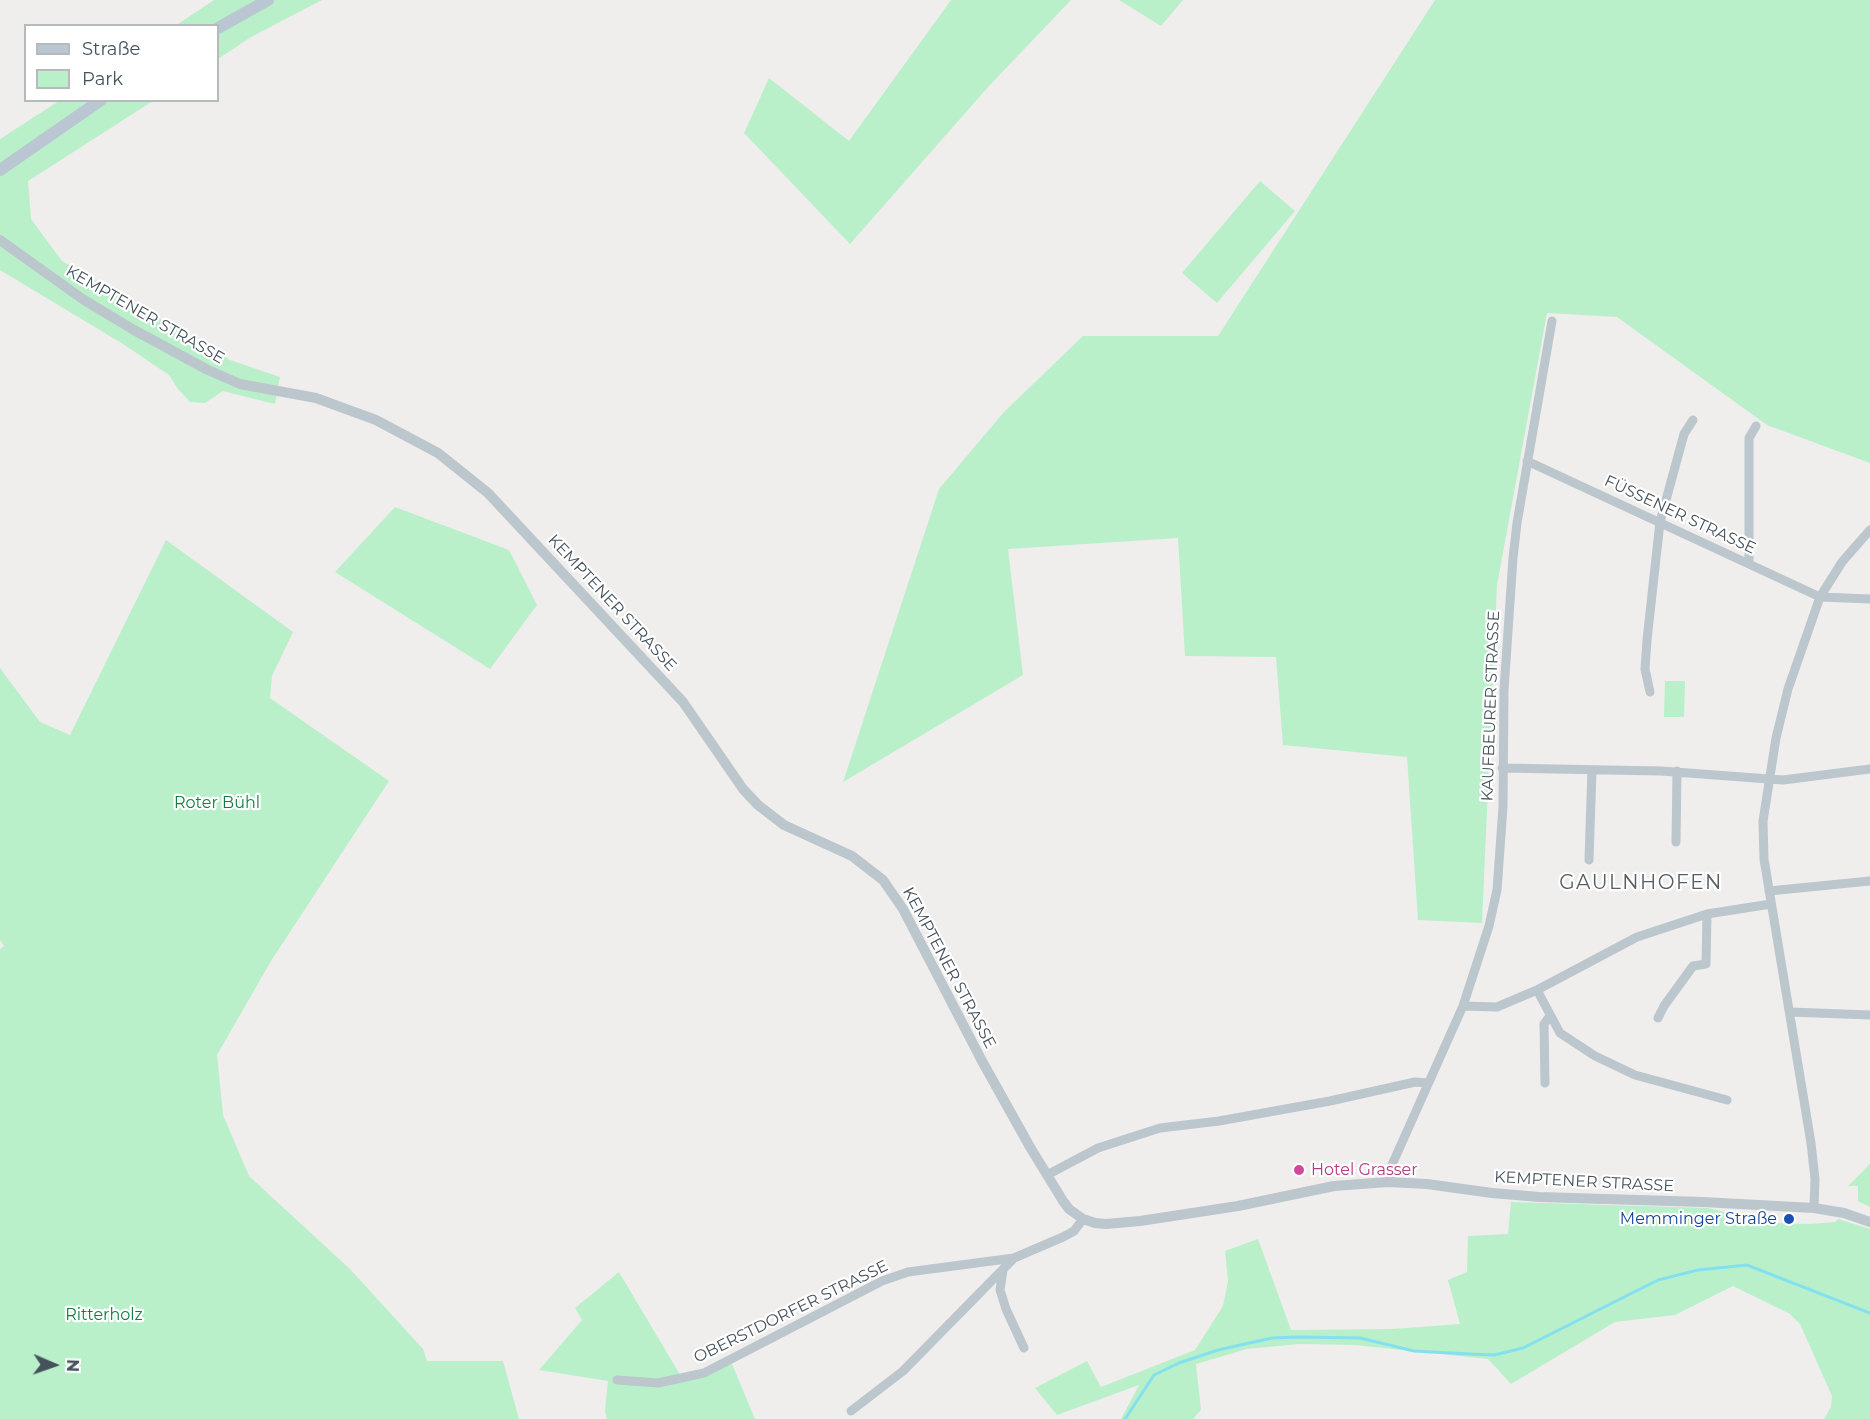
<!DOCTYPE html>
<html>
<head>
<meta charset="utf-8">
<style>
	body { margin:0 }
	#map { position:relative; width:1870px; height:1419px; overflow:hidden; background:#f0eded; font-family:Montserrat,sans-serif }
	canvas { display:block }
	.legend { position:absolute; left:24px; top:24px; width:195px; height:78px; box-sizing:border-box; background:#fff; border:2px solid #b5babd; margin:0; padding:8px 10px; list-style:none; font-size:18px; color:#45525b }
	.legend li { display:flex; align-items:center; gap:12px; height:30px }
	.legend b { width:30px; border:2px solid #b5babd }
	.north { position:absolute; left:24px; top:1335px; width:60px; height:60px; -webkit-text-stroke:4px #fff; paint-order:stroke; rotate:92deg; font-size:16px; font-weight:700; line-height:24px; text-align:center; color:#45525b }
	.north::after { content:''; display:block; margin:auto; width:21px; height:27px; background:#45525b; clip-path:polygon(50% 0,100% 100%,50% 72%,0 100%) }
</style>
</head>
<body>
<div id="map">
<canvas width="1870" height="1419"></canvas>
<ul class="legend">
<li><b style="height:8px;background:#bac7d2"></b>Straße</li>
<li><b style="height:16px;background:#b9f0ca"></b>Park</li>
</ul>
<div class="north">N</div>
</div>
<script>
const c = document.querySelector('canvas').getContext('2d');
c.lineJoin = 'round';
function fillPath(path, color) {
  c.fillStyle = color;
  c.fill(path, 'evenodd');
}
function toPath(rows) {
  const path = new Path2D();
  for (const r of rows) {
    path.moveTo(r[0], r[1]);
    for (let i = 2; i < r.length; i += 2) path.lineTo(r[i], r[i + 1]);
  }
  return path;
}
function strokePath(path, color, width, dash) {
  c.strokeStyle = color;
  c.lineWidth = width;
  c.lineCap = dash ? 'butt' : 'round';
  c.setLineDash(dash || []);
  c.stroke(path);
}
function drawText(font, color, halo, rows, align = 'center') {
  c.font = font + ' Montserrat,sans-serif';
  c.lineWidth = 4.5;
  c.setLineDash([]);
  c.textBaseline = 'middle';
  c.strokeStyle = halo;
  c.fillStyle = color;
  for (const [text, x, y, turn = 0] of rows) {
    c.save();
    c.translate(x, y);
    c.rotate((+turn || 0) * Math.PI / 180);
    c.textAlign = isNaN(turn) ? turn : align;
    if (halo) c.strokeText(text, 0, 0);
    c.fillText(text, 0, 0);
    c.restore();
  }
}
const green = toPath([
	[214,0,322,0,251,37,218,59,218,26,175,26],
	[951,0,1071,0,989,86,850,244,744,133,769,78,849,141],
	[1119,0,1183,0,1161,26],
	[1435,0,1870,0,1870,463,1767,425,1617,317,1547,313,1497,585,1482,923,1418,920,1407,757,1283,745,1276,657,1185,656,1178,538,1008,549,1023,675,843,782,939,489,1004,412,1083,336,1218,336],
	[59,101,153,101,28,181,31,219,62,261,230,360,280,377,275,404,223,391,205,403,190,402,178,389,169,375,123,344,0,270,0,139],
	[1260,181,1295,211,1217,303,1182,273],
	[395,507,509,550,537,605,490,669,335,572],
	[166,540,293,632,272,676,270,698,389,781,271,961,217,1055,223,1115,249,1176,350,1269,423,1349,427,1361,503,1361,519,1419,0,1419,0,949,4,946,0,940,0,668,40,722,70,735],
	[1665,681,1685,681,1684,717,1664,717],
	[1870,1164,1870,1207,1858,1201,1858,1186,1848,1186],
	[1511,1202,1708,1208,1770,1223,1811,1224,1835,1222,1838,1219,1870,1229,1870,1419,1824,1419,1831,1407,1832,1396,1800,1324,1790,1314,1733,1286,1675,1315,1615,1322,1511,1384,1488,1359,1355,1345,1299,1344,1247,1349,1196,1364,1201,1410,1193,1419,1121,1419,1139,1385,1057,1415,1035,1388,1087,1361,1101,1387,1195,1350,1223,1306,1228,1281,1225,1251,1258,1239,1291,1330,1392,1329,1460,1324,1448,1280,1467,1272,1468,1236,1508,1234],
	[619,1272,682,1378,732,1364,755,1419,607,1419,605,1411,608,1381,539,1370,582,1320,575,1308]
]);
const stream = toPath([
	[1469,1354,1494,1355,1523,1348,1658,1280,1698,1270,1747,1265,1870,1313],
	[1125,1419,1154,1375,1179,1363,1218,1350,1272,1338,1299,1337,1360,1338,1414,1351,1470,1354]
]);
const minor = toPath([
	[1527,461,1820,597,1870,599],
	[1749,563,1749,438,1756,426],
	[1650,692,1645,669,1647,640,1660,522,1684,434,1693,420],
	[1502,768,1661,771,1783,780,1870,769],
	[1676,842,1677,771],
	[1589,860,1592,770],
	[1769,891,1870,881],
	[1537,990,1560,1033,1595,1056,1635,1075,1727,1100],
	[1463,1006,1497,1007,1537,990,1637,937,1707,914,1771,904],
	[1790,1012,1870,1015],
	[1658,1018,1664,1006,1693,966,1706,964,1707,914],
	[1545,1083,1544,1024,1550,1016],
	[1047,1175,1098,1148,1160,1128,1219,1121,1330,1101,1415,1082,1428,1083],
	[1388,1182,1391,1167,1463,1006,1489,926,1497,890,1503,807,1504,690,1513,558,1517,523,1552,321],
	[1814,1208,1815,1179,1811,1143,1764,859,1763,821,1776,738,1788,689,1820,597,1842,562,1870,530],
	[1003,1270,1000,1290,1006,1309,1024,1348],
	[617,1380,658,1383,704,1373,882,1281,908,1272,1014,1258],
	[851,1411,903,1371,1014,1258,1063,1237,1074,1231,1083,1219]
]);
const tertiary = toPath([
	[0,240,84,300,134,330,208,370,240,384,316,398,376,420,438,453,488,493,683,702,743,789,758,805,784,825,852,856,883,880,903,909,982,1061,1030,1147,1063,1201,1069,1209,1083,1219,1095,1223,1106,1224,1140,1221,1238,1206,1334,1186,1388,1182,1427,1184,1492,1193,1539,1197,1703,1202,1814,1208,1844,1213,1870,1222]
]);
const secondary = toPath([
	[218,28,268,0],
	[0,170,101,100]
]);
const markers = [
	[1299,1170,6,"#d1479c"],
	[1789,1219,6,"#1a4fb4"]
];
const streetNames = [
	["KEMPTENER STRASSE",145,315,30],
	["FÜSSENER STRASSE",1680,515,25],
	["KEMPTENER STRASSE",612,603,47],
	["KAUFBEURER STRASSE",1491,706,-88],
	["KEMPTENER STRASSE",949,968,62],
	["KEMPTENER STRASSE",1584,1182,3],
	["OBERSTDORFER STRASSE",791,1312,-26]
];
const parkNames = [
	["Roter Bühl",217,803],
	["Ritterholz",104,1315]
];
const hotelNames = [
	["Hotel Grasser",1311,1170]
];
const transitNames = [
	["Memminger Straße",1777,1219]
];
const quarterNames = [
	["GAULNHOFEN",1641,883]
];
fillPath(green, '#b9f0ca');
strokePath(stream, '#84e0ee', 3);
strokePath(minor, '#bbc6cd', 9);
strokePath(tertiary, '#bbc6cd', 10);
strokePath(secondary, '#bac7d2', 12);
for (const [x, y, r, color] of markers) {
  const dot = new Path2D();
  dot.arc(x, y, r, 0, 2 * Math.PI);
  c.fillStyle = color;
  c.fill(dot);
  strokePath(dot, '#fff', 2);
}
drawText('16px', '#45525b', '#fff', streetNames);
drawText('16px', '#147e41', '#fff', parkNames);
drawText('16px', '#b23c85', '#fff', hotelNames, 'left');
drawText('16px', '#164399', '#fff', transitNames, 'right');
c.letterSpacing = '1.5px';
drawText('20px', '#595e62', '#fff', quarterNames);
c.letterSpacing = '0px';
</script>
</body>
</html>
